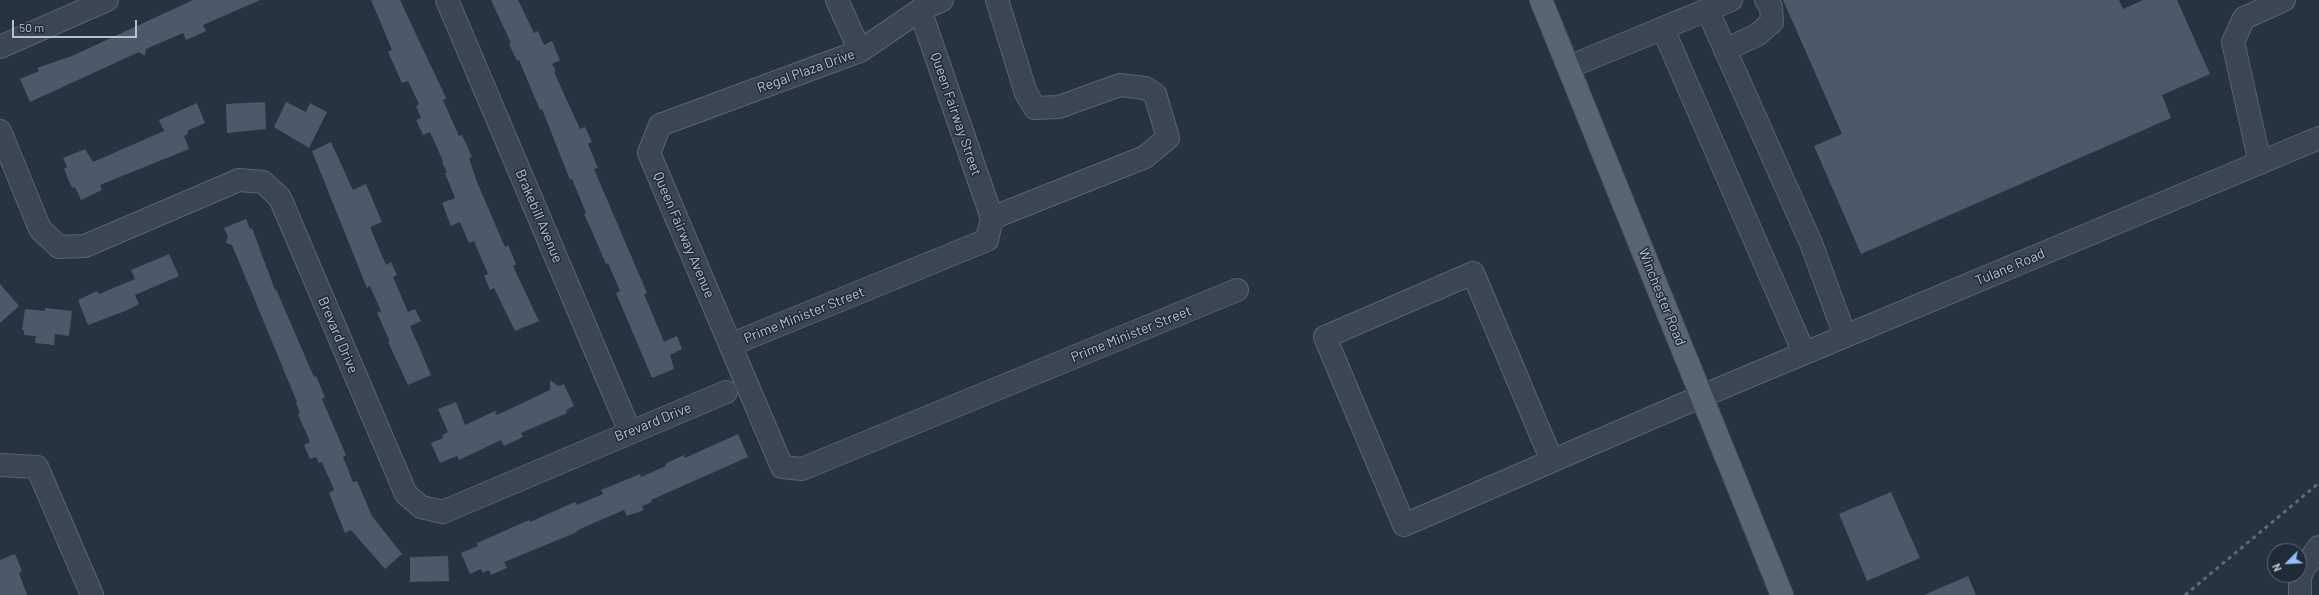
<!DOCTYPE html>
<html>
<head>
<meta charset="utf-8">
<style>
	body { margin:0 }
	#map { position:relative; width:2319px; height:595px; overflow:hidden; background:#263442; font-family:Barlow,sans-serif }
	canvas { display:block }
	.north { position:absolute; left:2267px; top:543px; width:40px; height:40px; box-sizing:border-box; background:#1f2b37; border:1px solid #5c6773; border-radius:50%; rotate:246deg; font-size:11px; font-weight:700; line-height:16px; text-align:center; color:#b7c1cc }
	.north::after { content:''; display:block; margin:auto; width:14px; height:18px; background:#8ec0fb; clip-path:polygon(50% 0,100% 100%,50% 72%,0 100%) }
	.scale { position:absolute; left:12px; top:20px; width:125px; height:18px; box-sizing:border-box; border:2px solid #b7c1cc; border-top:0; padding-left:5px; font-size:12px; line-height:14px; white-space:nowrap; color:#b7c1cc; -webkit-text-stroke:3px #1f2b37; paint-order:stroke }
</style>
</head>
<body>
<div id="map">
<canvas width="2319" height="595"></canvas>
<div class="north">N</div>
<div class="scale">50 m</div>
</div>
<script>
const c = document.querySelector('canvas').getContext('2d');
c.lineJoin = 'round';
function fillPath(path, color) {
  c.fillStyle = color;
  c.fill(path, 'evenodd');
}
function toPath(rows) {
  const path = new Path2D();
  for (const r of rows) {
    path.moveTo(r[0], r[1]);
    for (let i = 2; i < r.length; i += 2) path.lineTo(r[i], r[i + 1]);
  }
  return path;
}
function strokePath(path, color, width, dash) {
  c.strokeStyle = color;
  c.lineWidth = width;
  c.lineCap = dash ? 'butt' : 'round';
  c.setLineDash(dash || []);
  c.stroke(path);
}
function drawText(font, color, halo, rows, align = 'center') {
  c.font = font + ' Barlow,sans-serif';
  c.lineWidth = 3;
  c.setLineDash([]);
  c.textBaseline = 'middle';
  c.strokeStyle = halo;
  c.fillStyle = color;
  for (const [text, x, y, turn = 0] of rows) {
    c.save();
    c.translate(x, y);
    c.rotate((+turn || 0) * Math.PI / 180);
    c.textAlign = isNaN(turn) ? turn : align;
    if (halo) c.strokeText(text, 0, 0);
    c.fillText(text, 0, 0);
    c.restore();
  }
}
const building = toPath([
	[193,0,260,0,203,25,206,31,186,40,183,33,146,49,145,56,139,52,30,102,20,79,39,71,37,68,72,56],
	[371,0,400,0,446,98,443,100,459,136,462,135,472,157,469,158,477,182,505,247,508,245,516,264,513,266,539,321,515,331,494,288,490,290,484,276,488,274,474,241,469,243,460,222,451,226,442,203,455,198,445,173,447,173,442,162,443,161,430,132,423,135,416,120,421,118,416,106,419,104,408,81,402,83,388,52,392,50],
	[491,0,518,0,534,33,538,31,544,45,552,41,560,60,552,64,556,71,554,72,580,129,585,127,592,142,588,144,598,168,594,169,647,293,644,294,664,342,677,336,682,349,670,355,674,369,652,378,616,293,620,291,608,263,606,264,591,229,584,214,586,213,572,179,570,180,542,109,540,110,519,60,517,61,509,44,511,43],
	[1783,0,2119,0,2123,9,2143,0,2177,0,2210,74,2162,95,2171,118,1861,254,1814,146,1842,134],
	[265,102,266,129,227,133,226,104],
	[286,102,306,112,310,103,327,112,309,148,274,127],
	[197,103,205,123,187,131,188,134,184,136,189,149,100,185,102,190,81,200,75,187,72,188,64,169,67,167,63,158,85,149,93,162,164,131,159,120],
	[331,142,353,190,366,184,382,222,370,227,386,265,391,262,397,275,393,277,408,312,415,309,421,321,410,326,431,375,408,385,388,342,390,342,377,313,381,311,370,286,367,288,312,151],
	[246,219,250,229,252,228,275,290,276,289,314,377,316,376,325,397,322,399,346,455,343,457,353,482,357,481,372,516,402,554,385,569,351,530,345,533,329,493,334,490,322,462,319,463,316,457,310,459,304,445,310,442,298,414,300,413,296,403,297,402,232,245,226,243,228,237,224,228],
	[169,254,179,276,135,295,139,304,125,311,88,325,78,300,97,291,99,294,135,279,131,270],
	[0,284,19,306,0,323],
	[45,308,72,311,69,336,55,334,54,345,35,343,36,336,24,335,24,330,22,330,25,309,45,311],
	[550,380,558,386,564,384,574,406,566,410,567,413,521,433,523,437,504,446,501,440,459,460,457,456,440,463,431,443,443,438,442,435,448,432,438,409,456,402,465,425,495,411,497,415,550,390],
	[738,434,748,457,651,500,652,502,642,506,644,510,627,516,624,510,580,529,575,533,504,562,507,568,491,575,489,570,483,573,481,569,470,574,461,553,478,546,477,543,529,520,530,522,575,502,577,505,603,494,601,490,640,474,641,477,666,466,665,464,684,455,685,458],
	[1891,492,1920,558,1867,581,1839,514],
	[15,554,22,571,19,573,27,595,0,595,0,560],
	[448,556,449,581,410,582,410,557],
	[1968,576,1976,595,1924,595]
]);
const minor = toPath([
	[447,0,630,432],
	[837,0,860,51],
	[942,0,920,10,860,51,660,125,649,153,782,467,802,469,1237,290],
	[920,10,992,218],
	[1708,11,1811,243,1845,336],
	[1663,29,1804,353],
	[0,47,107,0],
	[1725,50,1757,35,1772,22,1771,7,1766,0],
	[1569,67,1731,0],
	[0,131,40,229,59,247,85,246,239,180,263,182,280,198,406,494,421,507,443,512,726,392],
	[2260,163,2233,42,2244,18,2284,0],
	[730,345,987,240,992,218,1145,157,1168,138,1155,94,1145,88,1120,85,1059,107,1035,108,1026,93,997,0],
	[1552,461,1473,273,1325,337,1404,525,1552,461,1598,441,1702,396,2319,138],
	[0,465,37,467,92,595],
	[2300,595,2300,577,2304,568,2319,547]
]);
const major = toPath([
	[1541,0,1782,595]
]);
const rail = toPath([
	[2185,595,2319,483]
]);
const streetNames = [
	["Regal Plaza Drive",806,71,-20],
	["Queen Fairway Street",956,114,71],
	["Brakebill Avenue",539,216,67],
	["Queen Fairway Avenue",684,235,67],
	["Tulane Road",2010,267,-23],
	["Winchester Road",1662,297,68],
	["Prime Minister Street",804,315,-22],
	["Prime Minister Street",1131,334,-22],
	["Brevard Drive",338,335,67],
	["Brevard Drive",653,422,-22]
];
fillPath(building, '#4a5a69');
strokePath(minor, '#58646f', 24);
strokePath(major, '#444f5b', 24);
strokePath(minor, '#3a4652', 22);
strokePath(major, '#586572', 22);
strokePath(rail, '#5c6a79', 3, [4, 4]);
drawText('14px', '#b7c1cc', '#1f2b37', streetNames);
</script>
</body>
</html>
